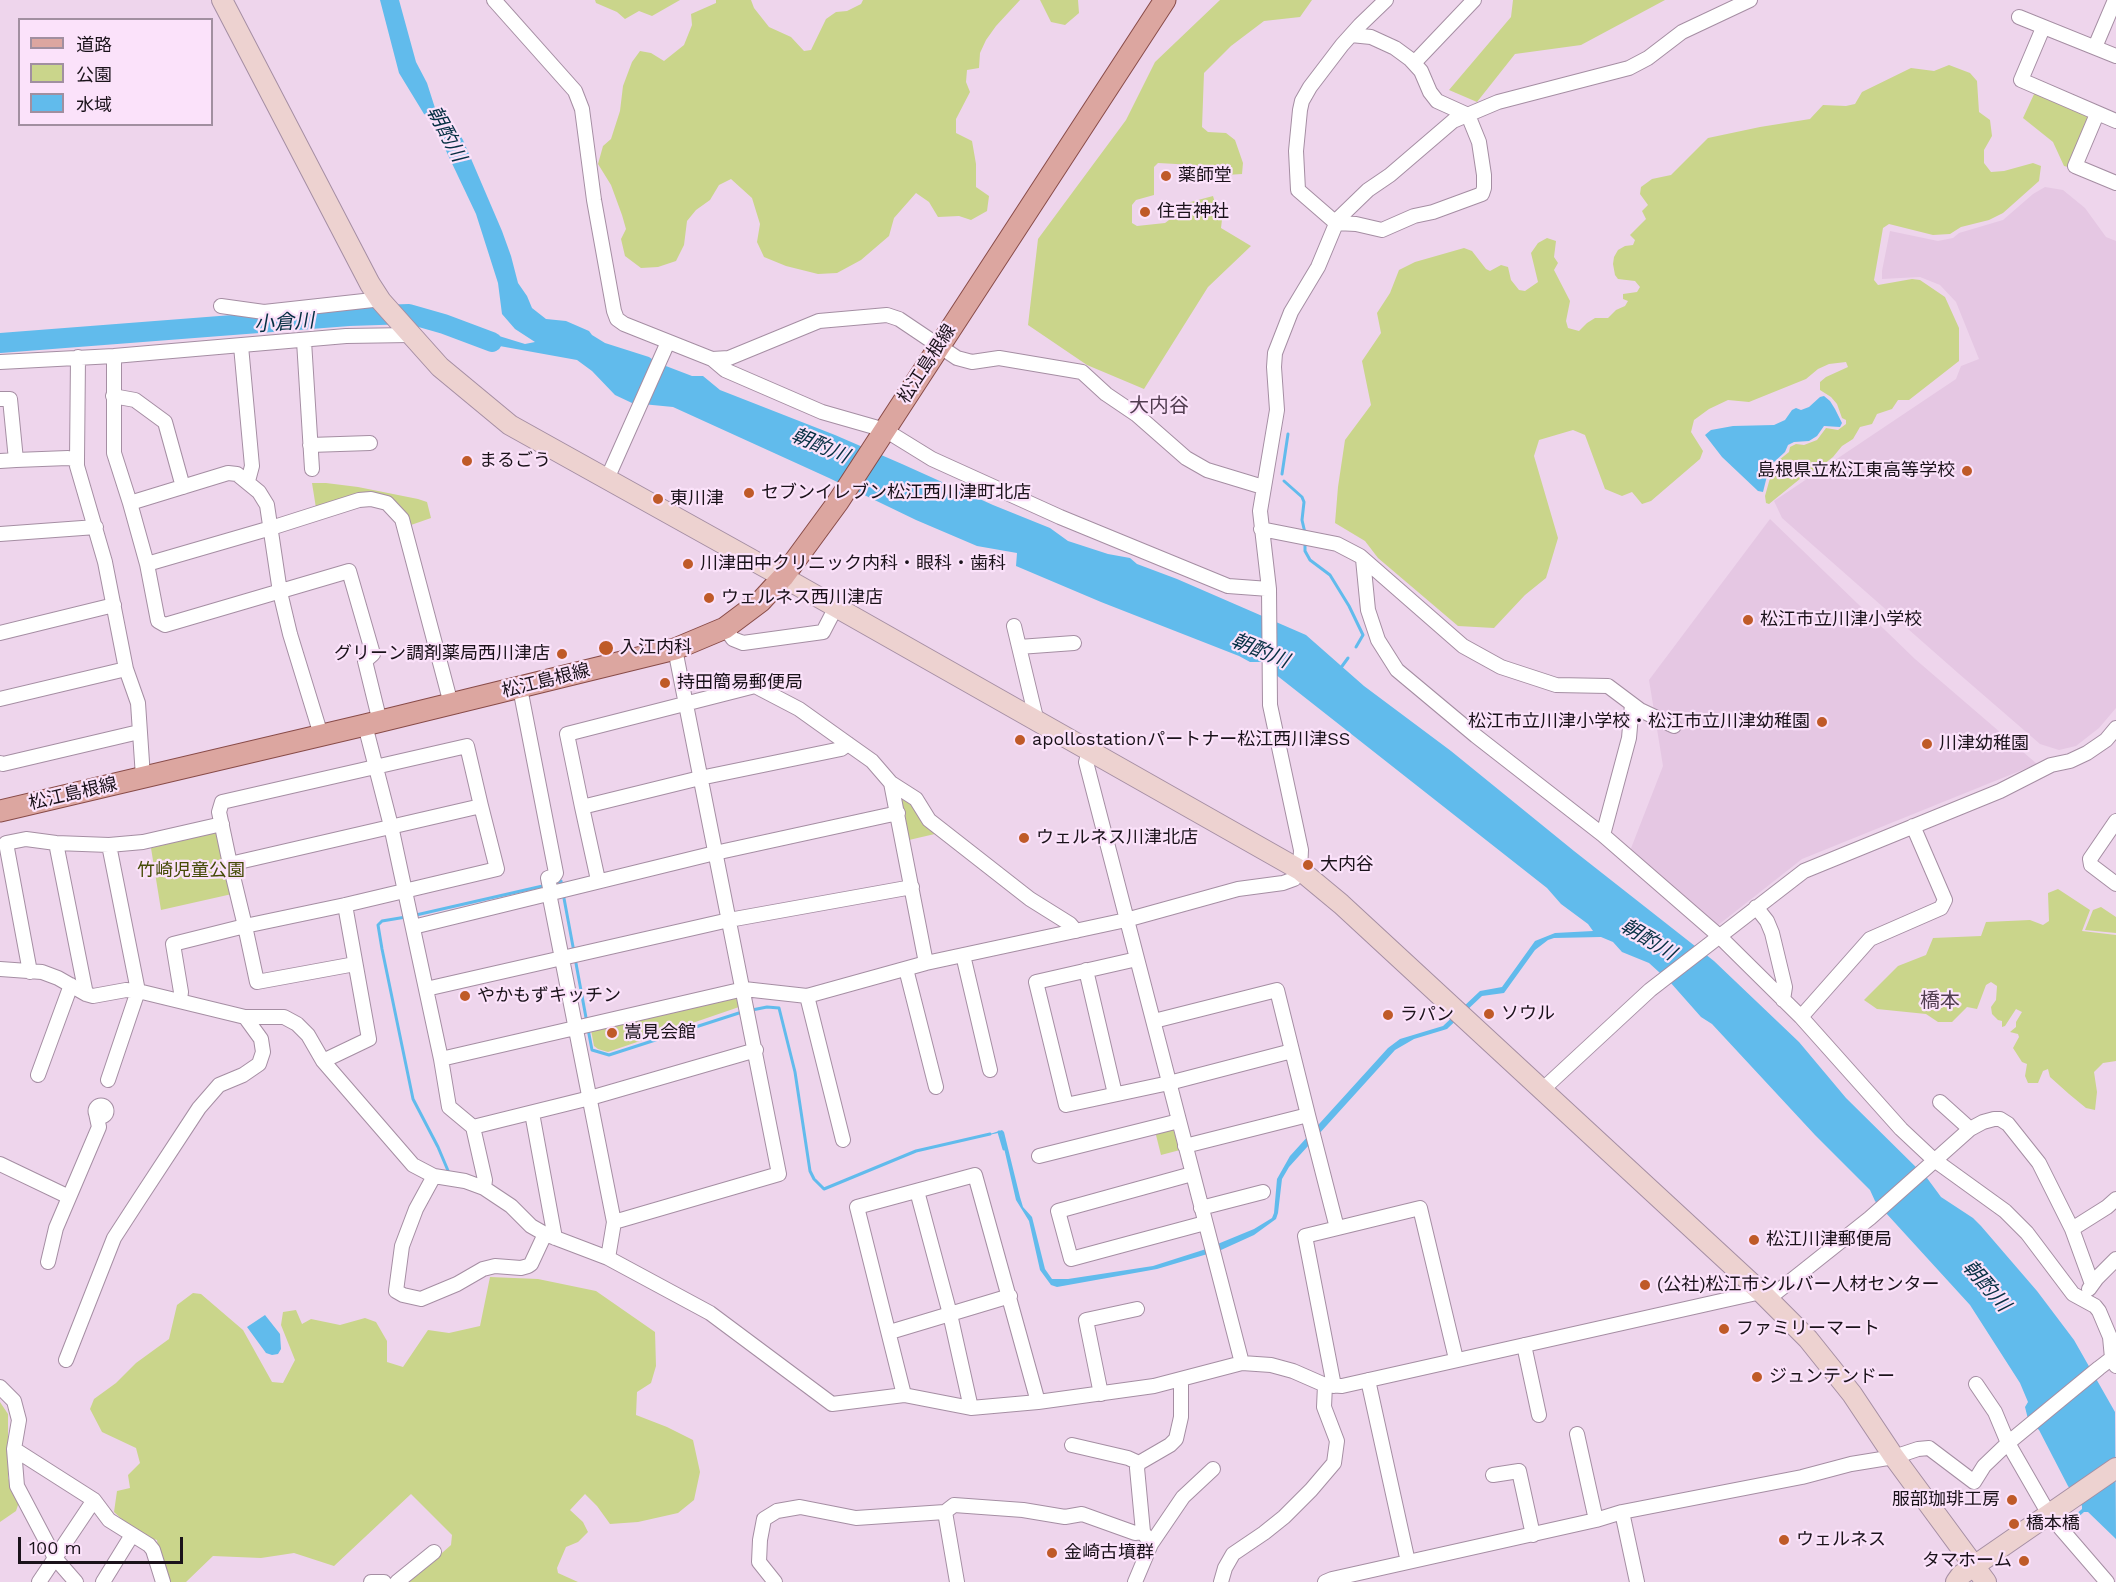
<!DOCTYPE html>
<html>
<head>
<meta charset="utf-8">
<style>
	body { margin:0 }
	#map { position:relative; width:2116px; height:1582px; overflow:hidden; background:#eed5ec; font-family:"Work Sans","Noto Sans JP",sans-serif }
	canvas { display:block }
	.legend { position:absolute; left:18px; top:18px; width:195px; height:108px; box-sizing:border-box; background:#fbe2fa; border:2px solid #a18fa0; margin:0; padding:8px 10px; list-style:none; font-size:18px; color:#1a121a }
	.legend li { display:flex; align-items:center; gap:12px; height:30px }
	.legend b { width:30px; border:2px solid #a18fa0 }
	.scale { position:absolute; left:18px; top:1537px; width:165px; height:27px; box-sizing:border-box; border:3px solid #1a121a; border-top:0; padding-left:8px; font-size:18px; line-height:21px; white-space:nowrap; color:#1a121a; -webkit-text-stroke:4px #fbe2fa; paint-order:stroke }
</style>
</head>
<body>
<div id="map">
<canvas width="2116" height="1582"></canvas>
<ul class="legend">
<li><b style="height:8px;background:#dca6a0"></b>道路</li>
<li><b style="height:16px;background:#cad58b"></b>公園</li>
<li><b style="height:16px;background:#61bbec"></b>水域</li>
</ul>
<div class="scale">100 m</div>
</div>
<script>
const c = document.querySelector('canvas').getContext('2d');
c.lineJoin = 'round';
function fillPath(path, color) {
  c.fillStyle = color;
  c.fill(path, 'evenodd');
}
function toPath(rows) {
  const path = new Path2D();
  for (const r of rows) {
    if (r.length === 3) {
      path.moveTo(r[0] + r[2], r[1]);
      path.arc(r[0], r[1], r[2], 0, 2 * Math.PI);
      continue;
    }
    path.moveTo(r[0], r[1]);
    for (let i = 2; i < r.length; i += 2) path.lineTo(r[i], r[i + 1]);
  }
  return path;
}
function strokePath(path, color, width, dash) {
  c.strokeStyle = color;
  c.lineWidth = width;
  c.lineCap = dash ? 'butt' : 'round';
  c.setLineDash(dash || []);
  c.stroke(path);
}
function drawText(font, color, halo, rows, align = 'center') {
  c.font = font + ' "Work Sans","Noto Sans JP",sans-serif';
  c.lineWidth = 4.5;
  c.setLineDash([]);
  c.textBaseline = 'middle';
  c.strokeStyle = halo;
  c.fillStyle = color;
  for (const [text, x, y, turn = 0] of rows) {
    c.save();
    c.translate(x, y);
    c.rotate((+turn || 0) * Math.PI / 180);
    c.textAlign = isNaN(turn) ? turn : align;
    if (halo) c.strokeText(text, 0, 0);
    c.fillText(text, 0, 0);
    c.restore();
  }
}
const built = toPath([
	[2045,187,2063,190,2085,208,2106,237,2116,241,2116,708,2099,728,2076,746,2059,750,2040,744,1958,673,1782,518,1774,501,1956,379,1961,366,1979,359,1956,302,1940,285,1920,277,1882,279,1882,271,1890,231,1938,241,1953,238,1959,233,2003,220,2033,194],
	[1770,519,1915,659,2037,764,1802,859,1717,926,1628,856,1663,766,1649,680]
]);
const green = toPath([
	[595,0,680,0,652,16,639,11,625,19,617,12,596,3],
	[716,0,751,0,754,8,769,27,791,37,804,51,811,50,826,19,836,12,847,11,861,4,863,0,1020,0,996,26,986,40,980,53,979,68,967,70,966,82,970,92,956,119,956,133,972,141,976,164,976,187,989,196,987,211,971,220,959,216,938,217,929,202,916,193,894,218,889,236,861,260,837,273,818,274,786,266,764,257,757,242,760,224,752,198,731,179,719,185,710,200,696,210,687,221,684,245,676,261,658,267,641,268,625,256,621,239,626,229,622,215,611,185,598,164,603,146,611,139,620,111,623,86,632,62,640,51,651,53,664,61,684,45,692,25,691,14,707,7,716,3],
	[1040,0,1078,0,1079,13,1065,25,1051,22],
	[1220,0,1312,0,1300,17,1264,21,1231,46,1204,73,1202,127,1208,132,1226,133,1235,140,1243,163,1242,174,1226,175,1194,165,1158,163,1154,167,1154,195,1136,200,1132,205,1132,223,1137,226,1165,223,1169,220,1172,207,1213,196,1216,206,1223,211,1221,228,1251,246,1208,287,1144,389,1087,365,1028,325,1038,239,1126,120,1155,62],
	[1513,0,1665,0,1581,45,1515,54,1477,102,1449,90,1511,17],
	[1949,65,1970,73,1977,81,1979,112,1990,120,1992,136,1984,150,1984,163,1991,172,2004,171,2033,163,2041,166,2039,181,2003,213,1989,220,1961,227,1950,234,1933,235,1889,224,1883,228,1874,280,1878,285,1912,279,1920,280,1945,297,1959,328,1959,361,1909,400,1898,400,1892,409,1877,414,1872,424,1860,427,1853,439,1842,446,1833,457,1819,468,1806,474,1769,504,1766,503,1765,496,1772,471,1779,460,1789,452,1790,447,1796,444,1804,445,1817,440,1826,428,1838,430,1846,424,1846,420,1842,418,1837,404,1831,397,1820,390,1820,382,1826,377,1848,367,1846,362,1829,364,1818,369,1806,379,1749,402,1728,400,1709,409,1694,420,1691,432,1703,451,1700,459,1651,501,1642,504,1632,492,1622,496,1605,489,1585,435,1573,430,1539,440,1534,456,1558,538,1546,578,1525,595,1494,628,1458,626,1378,558,1365,541,1335,523,1338,487,1345,440,1371,405,1362,361,1381,333,1377,313,1390,293,1399,270,1415,262,1464,248,1472,251,1486,269,1490,271,1501,265,1508,267,1511,280,1519,290,1525,291,1538,282,1531,253,1538,243,1547,238,1556,241,1554,257,1558,263,1554,270,1570,301,1566,321,1568,328,1579,331,1587,323,1595,318,1608,318,1616,310,1625,306,1628,301,1623,299,1623,294,1637,292,1640,287,1635,281,1618,279,1615,275,1613,264,1614,257,1618,250,1625,246,1633,245,1635,240,1630,235,1646,219,1642,211,1648,205,1640,194,1641,187,1652,179,1671,175,1708,138,1760,127,1810,119,1823,105,1846,106,1855,104,1862,92,1911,68,1934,71],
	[2035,92,2086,114,2088,121,2068,167,2064,166,2053,142,2023,118],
	[312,483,326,483,358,487,418,499,427,502,431,518,411,525,406,514,387,497,368,492,316,508],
	[905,796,939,833,909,840,899,797],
	[216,832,232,894,161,910,151,848],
	[2058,889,2090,910,2082,931,2116,935,2116,1061,2103,1063,2094,1072,2097,1092,2095,1110,2086,1108,2069,1094,2050,1077,2048,1069,2043,1071,2038,1083,2028,1083,2025,1076,2027,1064,2022,1062,2013,1048,2019,1037,2018,1034,2010,1032,2016,1027,2016,1022,2022,1012,2016,1009,2005,1026,2002,1027,2002,1021,1998,1020,1992,1014,1991,1007,1996,1000,1997,986,1991,982,1986,985,1977,1009,1967,1007,1952,1022,1938,1022,1926,1014,1877,1009,1864,1000,1898,966,1926,955,1933,938,1981,936,1986,922,2030,920,2043,925,2049,921,2048,893],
	[2101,907,2116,917,2116,933,2085,930,2093,910],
	[730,997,738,1000,739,1007,608,1052,598,1049,594,1046,591,1030],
	[1172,1126,1180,1150,1161,1155,1155,1131],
	[490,1277,538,1279,596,1291,655,1332,656,1366,651,1383,637,1392,636,1415,667,1427,693,1440,700,1472,694,1500,678,1513,638,1522,610,1524,597,1506,585,1494,570,1510,583,1522,588,1532,578,1542,566,1547,557,1568,558,1573,578,1582,409,1582,451,1545,452,1535,411,1494,334,1566,294,1553,261,1558,213,1556,186,1582,170,1582,162,1576,157,1540,140,1536,114,1512,117,1491,130,1488,128,1475,140,1463,136,1448,102,1432,90,1409,94,1399,116,1383,136,1363,169,1339,177,1305,193,1293,201,1294,243,1330,272,1382,283,1383,295,1360,281,1325,283,1312,296,1310,302,1324,311,1319,340,1325,365,1318,376,1322,387,1341,387,1362,403,1367,428,1330,449,1333,480,1326],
	[0,1402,8,1414,8,1478,19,1502,16,1511,0,1522]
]);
const water = toPath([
	[380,0,399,0,416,62,427,83,435,108,442,114,449,117,463,140,502,231,511,256,518,283,527,296,532,308,546,319,566,321,589,331,592,335,605,343,649,357,658,363,692,376,703,376,720,390,835,435,902,464,993,505,1050,528,1068,541,1108,554,1130,558,1137,564,1177,579,1306,635,1364,686,1451,751,1574,851,1714,961,1799,1042,1846,1098,1927,1178,1941,1197,1973,1218,1981,1226,2037,1291,2074,1340,2115,1412,2116,1539,2088,1512,2084,1512,2076,1519,2074,1516,2082,1509,2082,1506,2068,1486,2039,1430,2028,1419,2025,1407,2028,1402,2020,1383,1970,1305,1875,1201,1870,1190,1815,1135,1712,1024,1701,1017,1670,982,1649,963,1622,952,1613,942,1601,937,1554,938,1548,940,1535,950,1504,993,1482,996,1447,1029,1414,1039,1395,1050,1289,1167,1282,1179,1278,1213,1276,1219,1254,1235,1221,1250,1157,1269,1057,1287,1051,1285,1040,1270,1029,1221,1016,1200,1001,1135,998,1133,984,1136,1002,1130,1004,1132,1020,1197,1023,1207,1032,1217,1045,1269,1052,1279,1068,1279,1153,1266,1203,1250,1254,1229,1272,1218,1274,1213,1277,1179,1290,1156,1388,1048,1400,1039,1443,1026,1480,991,1502,987,1535,941,1555,933,1593,931,1588,924,1561,904,1547,888,1275,674,1276,662,1250,662,1239,656,1101,602,1016,566,1017,553,977,546,916,520,829,478,673,407,632,403,615,395,592,371,577,360,494,345,475,339,461,329,485,337,494,338,499,336,525,344,535,342,515,329,502,314,498,283,476,214,430,117,424,114,399,73],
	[1824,396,1830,401,1835,409,1842,423,1840,427,1824,426,1817,436,1809,441,1794,442,1788,445,1785,452,1773,463,1768,472,1763,492,1758,491,1722,457,1705,435,1711,430,1733,426,1774,425,1785,420,1792,410,1796,408,1801,410,1809,407,1820,397],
	[265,1315,280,1334,281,1349,278,1354,272,1355,266,1353,247,1327]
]);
const stream = toPath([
	[1282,474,1288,434],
	[1284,481,1302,497,1304,502,1302,520,1305,533],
	[1305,544,1305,551,1310,560,1330,575,1349,606,1363,635,1356,647],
	[1340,669,1348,658],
	[553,883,561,881,562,887],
	[563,893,574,952],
	[416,915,547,885],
	[406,917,382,921,378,925,382,949,413,1099,438,1147,449,1173],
	[575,958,587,1023],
	[752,1010,767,1007,779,1008,795,1072,810,1171,814,1179,824,1189,916,1151,990,1134],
	[588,1029,592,1050,609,1055,742,1012],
	[999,1132,1004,1149]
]);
const river = toPath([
	[0,343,349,316,409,314,444,324,492,342]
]);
const street = toPath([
	[494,0,575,91,582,109,594,200,614,311,617,319,624,324,712,359,725,370,822,412,885,430,932,459,1060,517,1228,586,1269,589],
	[2019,17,2116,56],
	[2043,28,2021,80,2116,121],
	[1351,35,1371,37,1395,48,1410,59,1421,71,1430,92,1437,101,1468,115,1479,142,1484,175,1484,188,1482,194,1433,212,1414,216,1382,230,1356,224,1336,223,1298,190,1296,151,1300,110,1302,101,1310,87,1342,45,1360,25,1386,0],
	[2095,47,2115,0],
	[1414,63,1474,0],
	[2097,114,2075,166,2116,183],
	[221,306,264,312,373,300],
	[304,341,312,469],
	[241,346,252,466,248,481],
	[114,356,114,453,130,503,147,564,158,621,165,625,349,571,373,654,365,661,380,722],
	[712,359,729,358,819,321,887,315,899,319,957,358,972,362,999,358,1082,372,1106,394,1137,415,1186,458,1207,470,1263,487],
	[0,362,114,356,346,336,410,335],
	[113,396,135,400,165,422,183,487],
	[0,399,10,399,16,460,0,461],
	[310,445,370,443],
	[16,460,68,458,77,460,78,357],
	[77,460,77,466,105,562,126,669,138,703,143,777],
	[607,479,668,342],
	[130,503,228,473,237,474,259,492,267,505,280,592,290,634,321,735],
	[1261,529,1337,544,1360,556,1463,646,1501,667,1556,685,1608,686,1640,710,1674,726],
	[0,534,96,527],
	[1363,559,1368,610,1378,640,1397,670,1476,736,1603,835,1629,738,1632,704],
	[147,564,271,528,359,500,371,499,387,503,402,519,451,704],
	[1014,626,1037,722],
	[725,628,733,639,743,643,823,632,836,607],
	[0,633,114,605],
	[1019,647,1074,643],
	[520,688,556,873,554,876,548,878,551,893],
	[0,699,126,669],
	[365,725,391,826,441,1059,744,989,807,996,926,963,1126,920,1238,889,1283,883,1294,879,1300,870,1301,850,1270,705,1269,589,1260,511,1277,410,1274,367,1275,353,1291,312,1318,267,1338,219,1368,190,1390,175,1453,121,1498,102,1629,68,1648,58,1682,32,1750,0],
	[1089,751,1086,762,1242,1363],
	[0,763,3,764,139,732],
	[891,783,916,799,929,820,1030,899,1070,924,1076,931],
	[582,807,567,734,755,686,799,709,848,744,872,761,891,783,926,963],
	[2116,821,2090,859,2091,865,2116,884],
	[1603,835,1718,935,1801,1017,1901,1129,1933,1159,2005,1211,2027,1233,2073,1294,2095,1306,2099,1311,2110,1337,2112,1358,2116,1366],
	[56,843,86,994],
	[230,864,481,806,467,746,222,802,219,812,230,864,245,926,345,905,497,869,481,806],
	[598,880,582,807,700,778,841,749,848,744],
	[549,893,614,1222,608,1258],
	[1756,907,1767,921,1772,933,1785,987,1783,1000],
	[413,927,715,853,898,813],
	[963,955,990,1070],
	[1137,959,1036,982,1066,1105,1169,1083,1292,1051],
	[0,969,42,972,58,978,86,994,93,996,126,990,138,991,245,1017,284,1017,297,1024,308,1035,323,1061,413,1165,434,1176,465,1181,484,1188,511,1206,531,1226,545,1234,608,1258,710,1313,832,1404,904,1395,971,1408,1038,1402,1154,1386,1242,1363,1271,1365,1293,1371,1325,1385,1342,1386,1761,1292],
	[906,969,936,1087],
	[1086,970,1115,1094],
	[30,972,6,843,26,839,56,843,109,845,143,842,222,824],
	[426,989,729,920,912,887],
	[807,996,843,1140],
	[180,1000,181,992,173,944,245,926,257,982,355,964],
	[1801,1017,1870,939,1941,908,1945,900,1913,826],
	[1154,1021,1277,990,1308,1115,1185,1146],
	[441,1059,449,1107,473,1127,590,1098,756,1050],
	[323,1061,369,1039,345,905],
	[38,1075,71,985],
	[108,1080,138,991,109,845],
	[1542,1090,1650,990,1804,871,2000,791,2051,765,2070,761,2087,753,2106,740,2116,728],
	[1940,1102,1970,1129],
	[101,1111,5.5],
	[532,1113,555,1238],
	[1308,1115,1337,1228],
	[473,1127,485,1180,484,1188],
	[1039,1156,1179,1121],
	[0,1164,69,1197],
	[1192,1174,1058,1211,1071,1259,1205,1223],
	[434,1176,416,1209,402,1246,396,1291,403,1295,421,1299,457,1284,483,1269,495,1266,521,1268,528,1266,531,1264,545,1234],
	[1201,1208,1263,1192],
	[614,1222,779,1174,675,649],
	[2072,1229,2107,1207,2116,1199],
	[48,1262,56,1228,99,1127,96,1113],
	[2089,1289,2097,1278,2116,1259],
	[1768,1299,1870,1218,1970,1129,1983,1122,1994,1119,2000,1119,2008,1124,2039,1163,2072,1229,2092,1284],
	[890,1332,950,1314,917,1191],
	[1524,1345,1539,1415],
	[66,1360,114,1238,138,1201,199,1108,219,1085,243,1075,259,1064,263,1052,261,1039,245,1017],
	[1368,1380,1408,1562],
	[1334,1386,1305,1236,1420,1208,1456,1359],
	[0,1387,14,1401,19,1420,14,1449,17,1486,55,1558,76,1582],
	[1101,1394,1086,1320,1137,1309],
	[904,1395,857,1207,975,1175,1038,1402],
	[971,1408,950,1314,1010,1296],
	[1577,1434,1596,1520],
	[1072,1445,1128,1458,1139,1463],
	[14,1449,94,1500,109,1520,149,1545,153,1550,163,1582],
	[1493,1475,1519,1471,1533,1535],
	[945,1512,957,1582],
	[1622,1512,1637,1582],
	[1151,1544,1183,1497,1213,1469],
	[39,1582,94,1500],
	[103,1582,132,1535],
	[371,1582,384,1582],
	[397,1582,434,1552],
	[775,1582,759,1562,760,1540,764,1519,777,1511,800,1507,856,1518,945,1512,954,1505,1023,1510,1065,1517,1082,1514,1135,1533,1143,1532],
	[1135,1582,1151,1544,1143,1532,1137,1468,1139,1463,1170,1445,1176,1439,1181,1417,1181,1381],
	[1221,1582,1225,1568,1233,1554,1264,1533,1284,1517,1311,1490,1334,1463,1337,1441,1324,1407,1325,1385],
	[1325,1582,1332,1579,1596,1520,1622,1512,1802,1477,1851,1464,1894,1457,1918,1449,1929,1448,1974,1482,1984,1466,2008,1443,1995,1412,1976,1384],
	[2107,1582,2050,1516,2008,1443,2099,1368,2112,1358,2116,1358]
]);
const secondary = toPath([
	[222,0,370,284,381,301,440,367,510,425,783,577,1300,870,1341,904,1761,1292,1808,1339,1852,1394,1894,1457,1986,1582],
	[1956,1582,1961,1575,2116,1468]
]);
const primary = toPath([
	[0,811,365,725,675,649,725,628,761,601,783,577,838,502,1165,0]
]);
const markers = [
	[1166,176,6,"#bf5a28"],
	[1145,212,6,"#bf5a28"],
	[467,461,6,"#bf5a28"],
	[1967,471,6,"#bf5a28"],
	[749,493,6,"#bf5a28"],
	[658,499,6,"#bf5a28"],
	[688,564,6,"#bf5a28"],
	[709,598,6,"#bf5a28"],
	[1748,620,6,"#bf5a28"],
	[606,648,8,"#bf5a28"],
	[562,654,6,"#bf5a28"],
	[665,683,6,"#bf5a28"],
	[1822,722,6,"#bf5a28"],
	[1020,740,6,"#bf5a28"],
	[1927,744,6,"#bf5a28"],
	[1024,838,6,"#bf5a28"],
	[1308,865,6,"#bf5a28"],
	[465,996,6,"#bf5a28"],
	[1489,1014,6,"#bf5a28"],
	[1388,1015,6,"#bf5a28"],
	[612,1033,6,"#bf5a28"],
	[1754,1240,6,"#bf5a28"],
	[1645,1285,6,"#bf5a28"],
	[1724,1329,6,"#bf5a28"],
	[1757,1377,6,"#bf5a28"],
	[2012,1500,6,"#bf5a28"],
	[2014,1524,6,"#bf5a28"],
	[1784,1540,6,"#bf5a28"],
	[1052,1553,6,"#bf5a28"],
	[2024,1561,6,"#bf5a28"]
];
const poiNames = [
	["薬師堂",1178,176],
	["住吉神社",1157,212],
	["まるごう",479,461],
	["島根県立松江東高等学校",1955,471,"right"],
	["セブンイレブン松江西川津町北店",761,493],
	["東川津",670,499],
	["川津田中クリニック内科・眼科・歯科",700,564],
	["ウェルネス西川津店",721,598],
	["松江市立川津小学校",1760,620],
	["入江内科",620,648],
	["グリーン調剤薬局西川津店",550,654,"right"],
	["持田簡易郵便局",677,683],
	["松江市立川津小学校・松江市立川津幼稚園",1810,722,"right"],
	["apollostationパートナー松江西川津SS",1032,740],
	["川津幼稚園",1939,744],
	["ウェルネス川津北店",1036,838],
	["大内谷",1320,865],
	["やかもずキッチン",477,996],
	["ソウル",1501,1014],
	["ラパン",1400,1015],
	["嵩見会館",624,1033],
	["松江川津郵便局",1766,1240],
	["(公社)松江市シルバー人材センター",1657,1285],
	["ファミリーマート",1736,1329],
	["ジュンテンドー",1769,1377],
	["服部珈琲工房",2000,1500,"right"],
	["橋本橋",2026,1524],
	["ウェルネス",1796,1540],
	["金崎古墳群",1064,1553],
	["タマホーム",2012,1561,"right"]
];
const streetNames = [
	["松江島根線",927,364,-57],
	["松江島根線",546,681,-14],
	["松江島根線",73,794,-13]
];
const parkNames = [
	["竹崎児童公園",191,871]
];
const waterNames = [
	["朝酌川",446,134,62],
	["小倉川",284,323,-4],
	["朝酌川",820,446,23],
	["朝酌川",1260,651,22],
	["朝酌川",1648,940,31],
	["朝酌川",1986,1286,49]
];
const neighbourhoodNames = [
	["大内谷",1159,406],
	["橋本",1940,1001]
];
fillPath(built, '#e5c7e3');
fillPath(green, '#cad58b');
fillPath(water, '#61bbec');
strokePath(stream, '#61bbec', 3);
strokePath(river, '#61bbec', 20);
strokePath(street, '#a58ea3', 16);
strokePath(secondary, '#a58ea3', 22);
strokePath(primary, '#884b48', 23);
strokePath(street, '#fff', 14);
strokePath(secondary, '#edd2d0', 20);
strokePath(primary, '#dca6a0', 21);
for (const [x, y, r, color] of markers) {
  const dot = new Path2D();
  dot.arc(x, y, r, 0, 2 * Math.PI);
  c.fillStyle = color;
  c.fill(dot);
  strokePath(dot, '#fbe2fa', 2);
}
drawText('18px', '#1a121a', '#fbe2fa', poiNames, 'left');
drawText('18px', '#1a121a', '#fbe2fa', streetNames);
drawText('18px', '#444a06', '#fbe2fa', parkNames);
drawText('italic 20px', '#052f43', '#fbe2fa', waterNames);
drawText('20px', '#513d50', '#fbe2fa', neighbourhoodNames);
</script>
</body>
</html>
